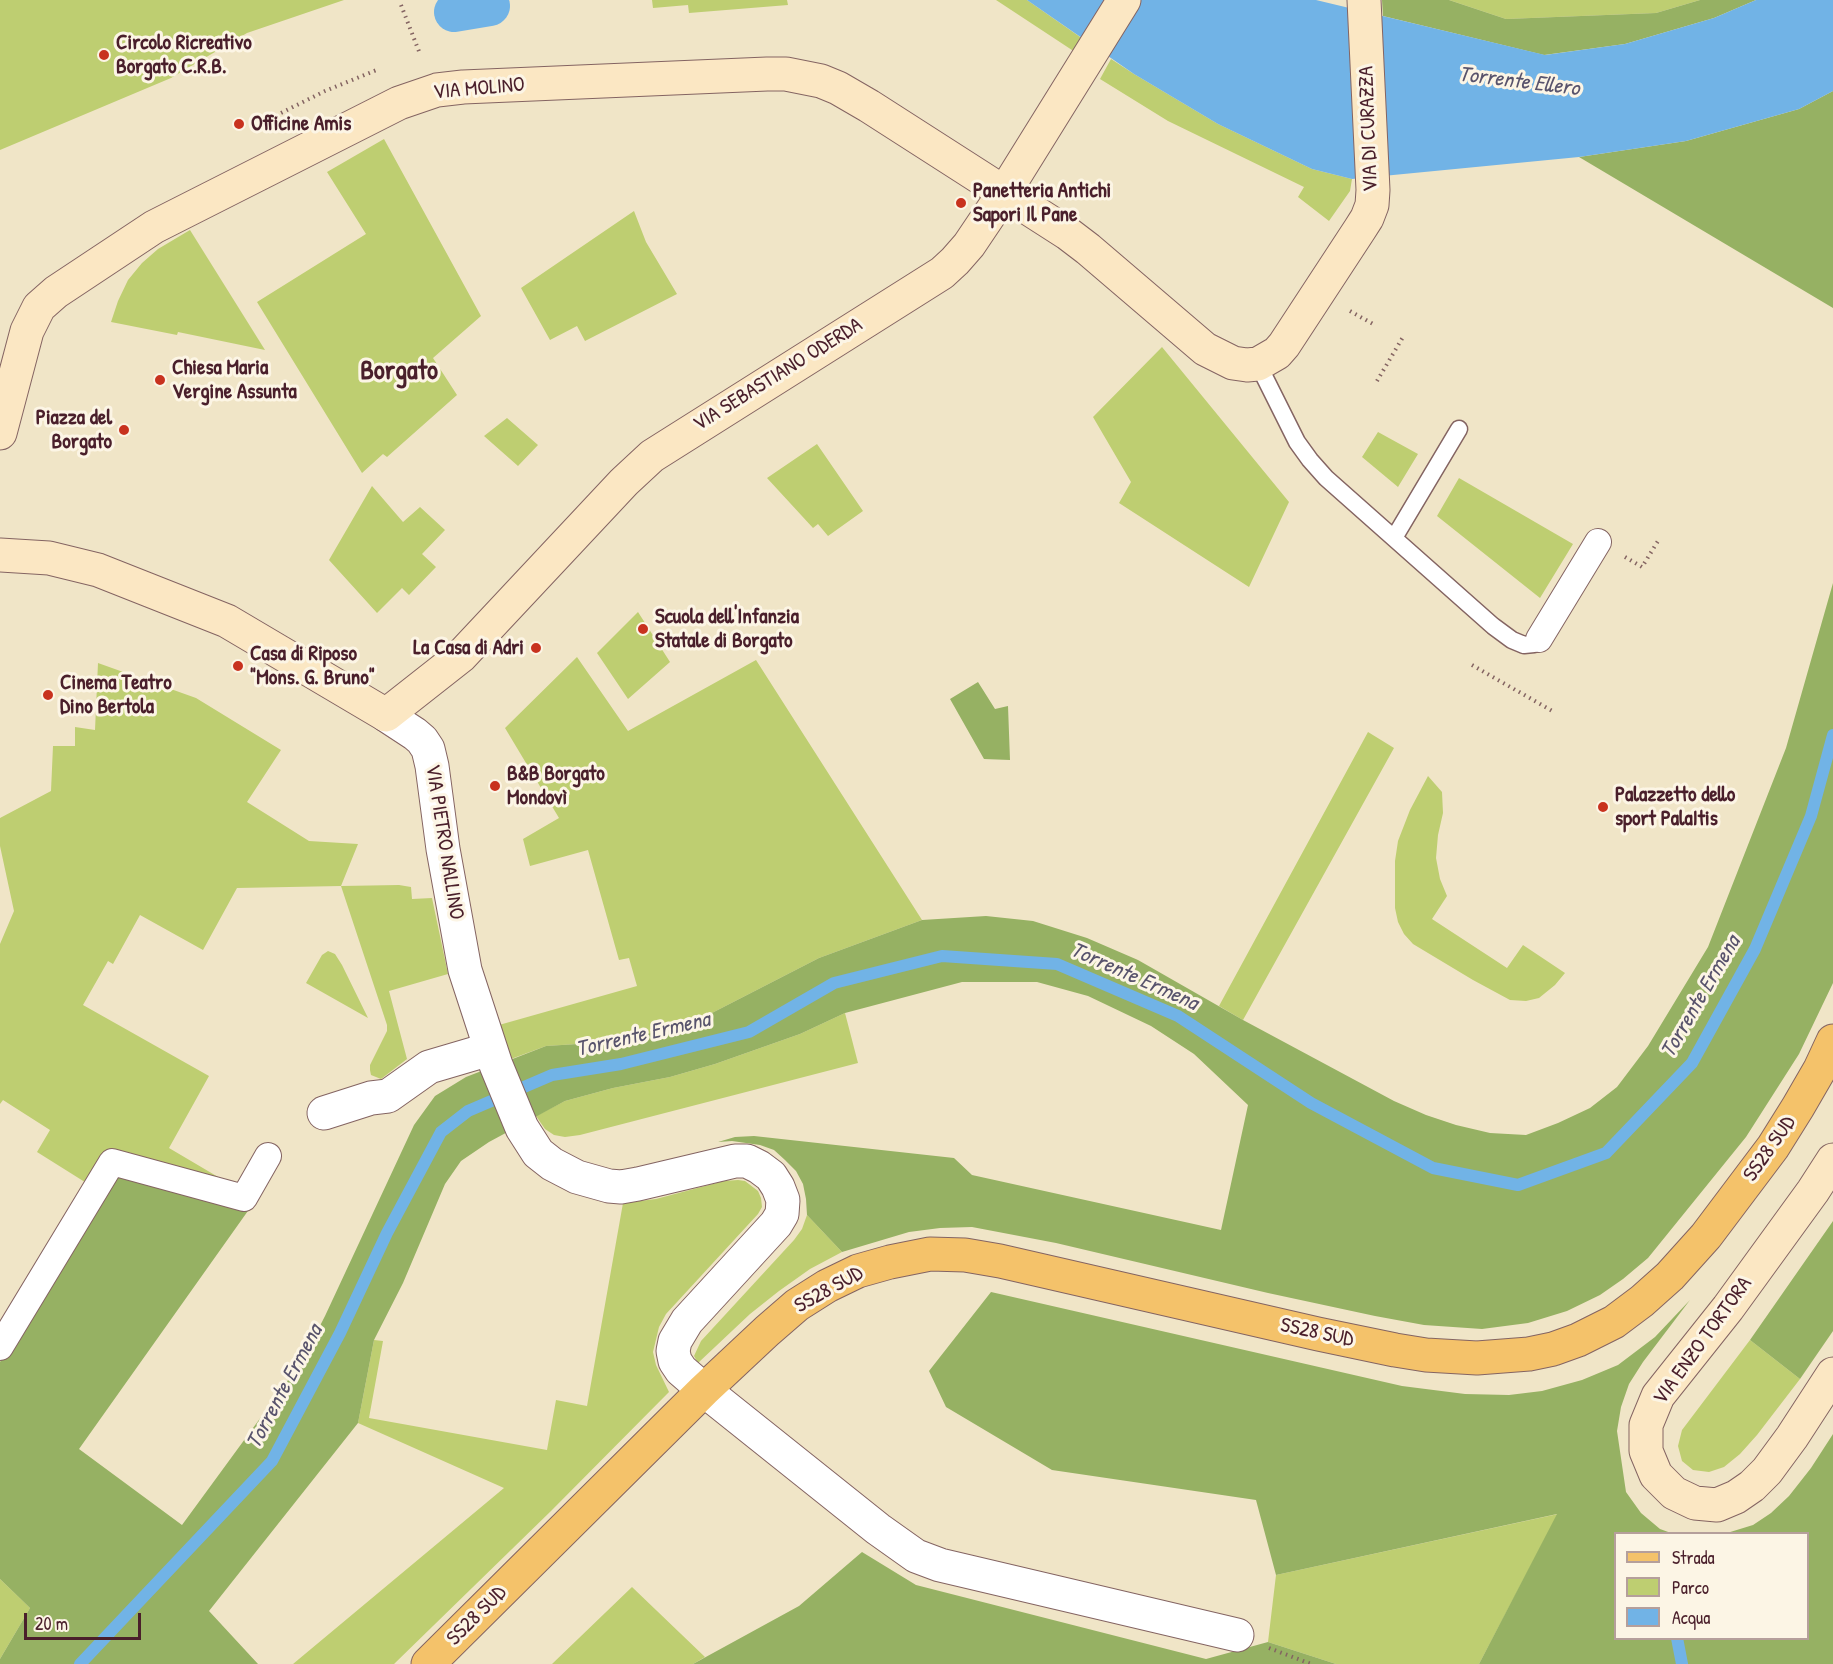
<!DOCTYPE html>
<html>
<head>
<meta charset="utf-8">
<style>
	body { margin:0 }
	#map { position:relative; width:1833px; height:1664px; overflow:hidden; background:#f0e5c7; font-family:"Patrick Hand",sans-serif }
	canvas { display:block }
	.legend { position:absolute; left:1614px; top:1532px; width:195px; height:108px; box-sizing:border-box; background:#fcf5e5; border:2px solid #b59f9b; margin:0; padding:8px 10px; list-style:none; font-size:18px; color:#4a1f2b }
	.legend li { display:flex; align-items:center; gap:12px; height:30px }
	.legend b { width:30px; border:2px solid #b59f9b }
	.scale { position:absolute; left:24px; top:1613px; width:117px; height:27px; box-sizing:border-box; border:3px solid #4a1f2b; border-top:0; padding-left:8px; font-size:18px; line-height:21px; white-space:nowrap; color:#4a1f2b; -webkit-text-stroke:4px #fcf5e5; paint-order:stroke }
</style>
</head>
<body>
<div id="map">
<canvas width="1833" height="1664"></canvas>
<ul class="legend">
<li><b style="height:8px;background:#f4c26a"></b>Strada</li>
<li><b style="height:16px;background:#bece71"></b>Parco</li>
<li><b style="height:16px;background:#71b3e6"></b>Acqua</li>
</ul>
<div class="scale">20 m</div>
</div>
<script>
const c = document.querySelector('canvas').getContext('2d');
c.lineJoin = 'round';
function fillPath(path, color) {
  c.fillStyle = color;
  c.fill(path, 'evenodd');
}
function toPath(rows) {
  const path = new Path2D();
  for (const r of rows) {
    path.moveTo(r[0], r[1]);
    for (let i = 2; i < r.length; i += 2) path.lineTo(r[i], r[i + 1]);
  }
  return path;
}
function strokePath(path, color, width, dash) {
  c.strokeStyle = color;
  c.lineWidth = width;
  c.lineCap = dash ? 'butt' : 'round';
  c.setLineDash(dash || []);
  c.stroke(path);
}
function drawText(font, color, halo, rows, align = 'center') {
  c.font = font + ' "Patrick Hand",sans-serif';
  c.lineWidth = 6;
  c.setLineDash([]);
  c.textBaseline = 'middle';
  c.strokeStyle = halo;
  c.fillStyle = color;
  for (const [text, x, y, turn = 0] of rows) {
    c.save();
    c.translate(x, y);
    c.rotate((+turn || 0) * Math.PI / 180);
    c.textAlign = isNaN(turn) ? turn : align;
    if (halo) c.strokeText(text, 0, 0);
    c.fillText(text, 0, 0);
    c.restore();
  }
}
const green = toPath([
	[0,0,344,0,247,33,171,78,0,150],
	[652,0,787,0,788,5,689,13,688,5,653,8],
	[996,0,1027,0,1083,39,1075,52],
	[1449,0,1700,0,1656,13,1506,19],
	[1111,59,1134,74,1218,124,1312,169,1352,179,1350,191,1329,221,1298,197,1304,187,1168,121,1100,79],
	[384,139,481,316,433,358,457,395,387,457,383,454,362,473,257,302,366,234,327,172],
	[634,211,646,242,677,294,585,341,577,326,550,340,521,288],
	[190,230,265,350,178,332,177,335,111,322,118,301,128,280,142,263,158,249],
	[1162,347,1289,502,1249,587,1119,503,1131,482,1093,417],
	[507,418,538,445,518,466,484,436],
	[1378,432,1418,454,1398,487,1362,457],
	[817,444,863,511,828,536,818,524,813,528,767,478],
	[1459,478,1573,544,1540,598,1437,516],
	[372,486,403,522,420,507,445,530,422,554,436,567,409,595,402,588,377,613,329,560],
	[638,612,670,662,628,699,597,653],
	[577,657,628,731,756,660,922,920,819,958,708,1015,666,1029,625,1041,546,1046,511,1059,499,1025,637,986,629,958,619,960,588,850,530,866,523,839,559,818,505,728],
	[98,663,196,698,281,750,247,802,309,841,358,844,341,886,399,885,411,887,412,899,432,898,448,974,389,991,407,1059,381,1079,371,1075,370,1070,370,1065,387,1031,387,1025,341,886,237,888,203,950,140,915,113,964,108,961,83,1005,209,1076,169,1148,230,1184,88,1184,37,1152,50,1130,3,1100,0,1104,0,944,14,911,0,846,0,818,51,791,53,746,75,746,75,727,95,730],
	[1368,732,1394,748,1243,1020,1219,1006],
	[1428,776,1442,792,1443,813,1438,835,1436,858,1440,879,1447,896,1432,919,1507,968,1523,945,1565,973,1555,985,1539,998,1526,1001,1510,1000,1473,980,1413,944,1404,934,1398,922,1395,908,1395,861,1398,841,1410,810],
	[328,951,335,954,342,965,368,1018,306,983,322,955],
	[845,1013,858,1063,580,1135,565,1137,554,1135,545,1129,536,1116,565,1101,613,1088,670,1077,715,1064,800,1034],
	[738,1180,745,1181,758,1191,761,1198,762,1207,758,1214,666,1314,659,1327,653,1352,656,1365,669,1392,551,1511,394,1664,293,1664,504,1488,358,1423,374,1340,383,1341,369,1418,547,1450,556,1400,587,1406,623,1203,656,1199,724,1181],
	[807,1215,842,1252,810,1269,779,1291,750,1314,698,1363,694,1356,701,1341,794,1240,802,1229],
	[1750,1340,1800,1379,1757,1435,1740,1454,1724,1467,1709,1472,1693,1470,1682,1461,1678,1446,1682,1430],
	[1558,1514,1479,1664,1336,1664,1268,1642,1276,1575],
	[0,1579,30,1608,0,1659],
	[632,1587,705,1657,693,1664,552,1664]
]);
const forest = toPath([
	[1382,0,1449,0,1506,19,1656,13,1700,0,1756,0,1714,18,1625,44,1544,55,1383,16],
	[1833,91,1833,308,1579,157,1686,141,1799,109],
	[1833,583,1833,983,1799,1054,1746,1137,1648,1258,1623,1279,1600,1295,1567,1311,1528,1323,1482,1329,1424,1325,1375,1316,1268,1293,1056,1243,972,1227,940,1228,909,1232,842,1252,807,1215,806,1199,803,1184,796,1171,785,1160,774,1150,760,1145,732,1141,718,1142,735,1137,754,1136,954,1158,972,1175,1221,1230,1248,1105,1194,1054,1151,1026,1088,996,1037,982,962,982,845,1013,800,1034,715,1064,670,1077,613,1088,565,1101,489,1142,461,1161,445,1184,403,1283,374,1340,358,1423,209,1611,258,1664,0,1664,0,1659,30,1608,0,1579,0,1362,115,1171,250,1208,79,1449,182,1525,302,1361,325,1316,414,1125,435,1096,466,1077,546,1046,625,1041,708,1015,819,958,922,920,986,916,1033,921,1087,938,1138,960,1243,1020,1394,1101,1426,1115,1456,1125,1490,1133,1526,1135,1558,1123,1590,1108,1617,1087,1648,1046,1708,947,1786,748],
	[978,682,995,709,1008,706,1010,760,984,759,950,699],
	[1833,1221,1833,1331,1800,1379,1750,1340],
	[991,1292,1402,1386,1465,1394,1509,1395,1542,1391,1582,1380,1618,1365,1655,1337,1690,1300,1643,1362,1629,1384,1621,1407,1617,1431,1626,1492,1641,1513,1660,1529,1671,1533,1616,1534,1616,1638,1808,1638,1808,1534,1727,1533,1753,1525,1771,1513,1789,1496,1811,1468,1833,1434,1833,1664,1479,1664,1557,1514,1276,1575,1256,1500,1052,1470,946,1407,929,1371],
	[862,1552,916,1585,1206,1659,1268,1642,1336,1664,693,1664,799,1606]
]);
const water = toPath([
	[1027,0,1316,0,1545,55,1625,44,1714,18,1756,0,1833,0,1833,91,1799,109,1686,141,1579,157,1352,179,1312,169,1218,124,1134,74]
]);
const stream = toPath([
	[1677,1638,1682,1664],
	[80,1664,272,1461,340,1333,387,1233,441,1132,468,1111,552,1075,621,1064,749,1032,834,983,942,956,1057,964,1178,1016,1311,1103,1433,1168,1518,1185,1606,1153,1692,1063,1755,949,1811,816,1833,735]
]);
const canal = toPath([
	[454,12,490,6]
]);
const path = toPath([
	[401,5,420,54],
	[265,121,325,91,379,69],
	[1350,311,1373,324],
	[1377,381,1403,337],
	[1625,557,1642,567,1658,541],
	[1472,665,1554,712],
	[1269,1648,1311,1664]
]);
const service = toPath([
	[1258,364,1297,442,1310,460,1326,478,1493,626,1512,640,1524,645,1534,644,1539,639],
	[1394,538,1459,429]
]);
const pedestrian = toPath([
	[1539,639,1598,542],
	[0,1347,112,1162,244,1198,268,1156]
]);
const minor = toPath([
	[324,1113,371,1098,388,1096,429,1067,490,1049],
	[704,1390,878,1529,916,1556,940,1565,1237,1635]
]);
const tertiary = toPath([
	[386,715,415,734,422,740,428,749,432,766,443,849,465,970,496,1065,522,1128,538,1153,552,1164,577,1177,609,1186,621,1187,638,1184,735,1161,747,1161,759,1167,771,1176,778,1187,783,1200,782,1214,776,1224,687,1321,675,1341,673,1351,675,1361,681,1370,704,1390]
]);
const secondary = toPath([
	[0,433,27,331,39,307,56,292,154,227,399,103,437,90,463,87,767,74,786,74,821,81,838,88,869,106,1067,233,1088,249,1205,349,1233,363,1247,365,1258,364,1277,353,1284,345,1360,229,1367,218,1372,205,1373,190,1364,0],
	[0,555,49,558,98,570,227,621,386,715,461,656,624,482,652,456,942,273,955,261,969,245,1004,193,1124,0],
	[1833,1160,1813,1191,1728,1308,1658,1396,1646,1425,1646,1451,1656,1475,1674,1493,1695,1503,1717,1505,1736,1497,1752,1486,1767,1471,1792,1437,1833,1374]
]);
const primary = toPath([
	[428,1664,704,1390,767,1331,797,1305,827,1286,858,1271,890,1262,930,1254,965,1255,1000,1261,1318,1334,1395,1350,1426,1355,1477,1358,1529,1354,1553,1349,1578,1340,1614,1322,1642,1301,1670,1276,1706,1236,1773,1147,1798,1107,1820,1069,1833,1041]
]);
const markers = [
	[104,55,6,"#c8321e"],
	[239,124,6,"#c8321e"],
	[961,203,6,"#c8321e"],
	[160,380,6,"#c8321e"],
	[124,430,6,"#c8321e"],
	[643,629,6,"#c8321e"],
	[536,648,6,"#c8321e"],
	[238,666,6,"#c8321e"],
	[48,695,6,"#c8321e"],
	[495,786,6,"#c8321e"],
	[1603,807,6,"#c8321e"]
];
const poiNames = [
	["Circolo Ricreativo",116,43],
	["Borgato C.R.B.",116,67],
	["Officine Amis",251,124],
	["Panetteria Antichi",973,191],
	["Sapori Il Pane",973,215],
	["Chiesa Maria",172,368],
	["Vergine Assunta",172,392],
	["Piazza del",112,418,"right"],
	["Borgato",112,442,"right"],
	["Scuola dell'Infanzia",655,617],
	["Statale di Borgato",655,641],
	["La Casa di Adri",524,648,"right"],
	["Casa di Riposo",250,654],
	["\"Mons. G. Bruno\"",250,678],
	["Cinema Teatro",60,683],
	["Dino Bertola",60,707],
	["B&B Borgato",507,774],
	["Mondovì",507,798],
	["Palazzetto dello",1615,795],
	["sport PalaItis",1615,819]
];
const streetNames = [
	["VIA MOLINO",479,89,-5],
	["VIA DI CURAZZA",1369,129,-92],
	["VIA SEBASTIANO ODERDA",778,375,-32],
	["VIA PIETRO NALLINO",444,842,81],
	["SS28 SUD",1770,1149,-55],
	["SS28 SUD",829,1290,-29],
	["SS28 SUD",1317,1333,12],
	["VIA ENZO TORTORA",1703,1341,-54],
	["SS28 SUD",477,1616,-45]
];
const waterNames = [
	["Torrente Ellero",1519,82,7],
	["Torrente Ermena",1134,977,24],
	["Torrente Ermena",1701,997,-60],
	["Torrente Ermena",643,1035,-13],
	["Torrente Ermena",285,1387,-62]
];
const districtNames = [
	["Borgato",399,372]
];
fillPath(green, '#bece71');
fillPath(forest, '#96b163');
fillPath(water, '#71b3e6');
strokePath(stream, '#71b3e6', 12);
strokePath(canal, '#71b3e6', 40);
strokePath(service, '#846462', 19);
strokePath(pedestrian, '#846462', 28);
strokePath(minor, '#846462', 35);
strokePath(tertiary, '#846462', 35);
strokePath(secondary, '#846462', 35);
strokePath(primary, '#846462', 35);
strokePath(path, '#846462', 4, [1.5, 4.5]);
strokePath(service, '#fff', 16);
strokePath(pedestrian, '#fff', 26);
strokePath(minor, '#fff', 33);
strokePath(tertiary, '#fff', 33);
strokePath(secondary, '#fbe7c3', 33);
strokePath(primary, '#f4c26a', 33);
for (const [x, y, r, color] of markers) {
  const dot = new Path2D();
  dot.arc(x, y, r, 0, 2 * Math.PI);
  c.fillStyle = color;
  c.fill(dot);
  strokePath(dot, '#fcf5e5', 2);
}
drawText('bold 21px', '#4a1f2b', '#fcf5e5', poiNames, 'left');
drawText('21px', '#4a1f2b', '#fcf5e5', streetNames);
drawText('italic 22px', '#58536c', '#fcf5e5', waterNames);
drawText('bold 27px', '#4a1f2b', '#fcf5e5', districtNames);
</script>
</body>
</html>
